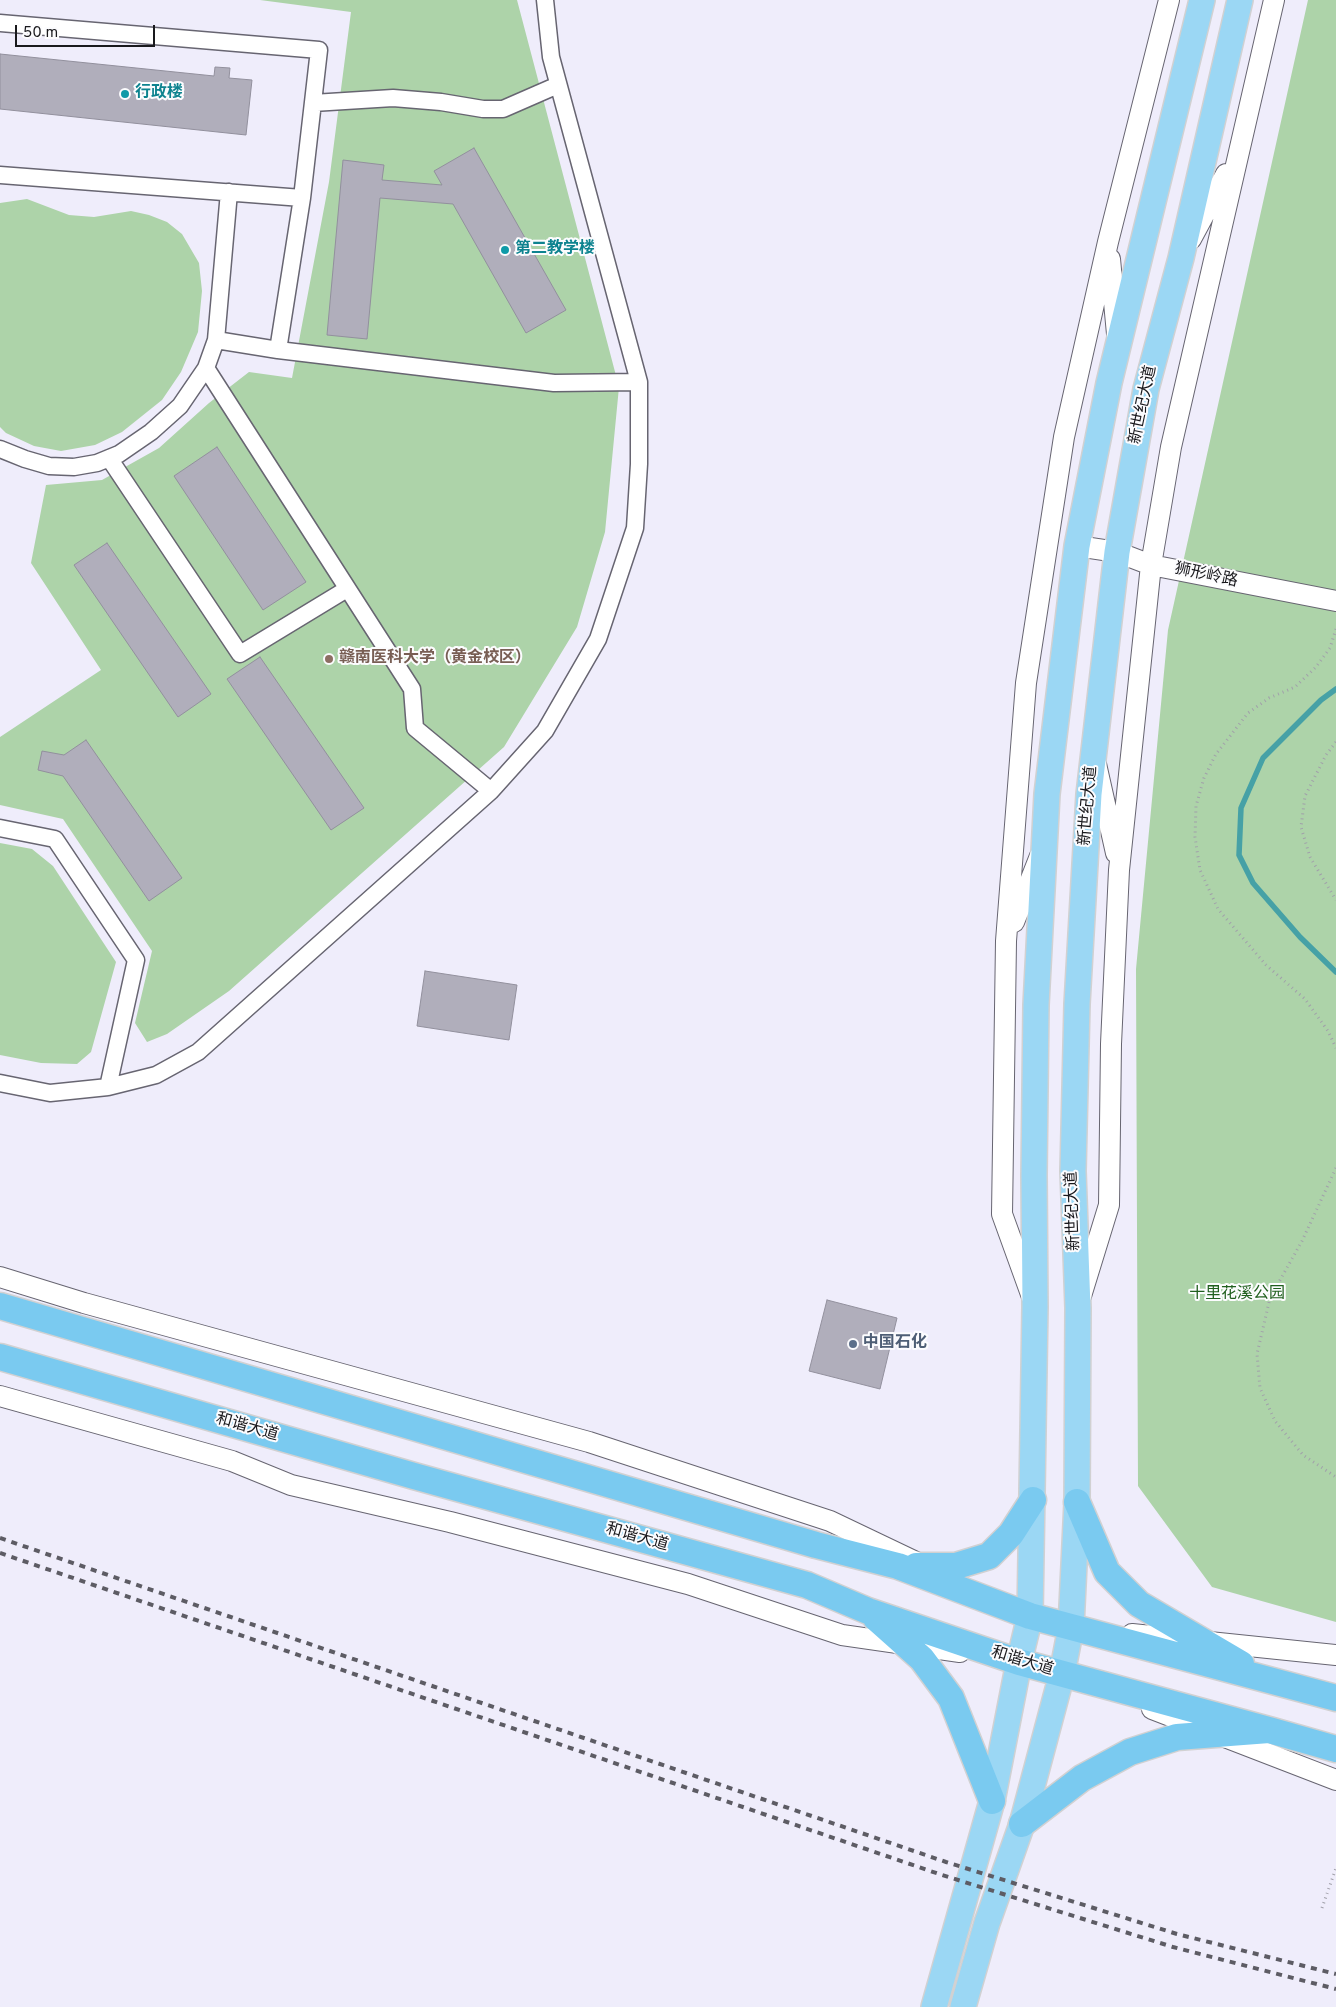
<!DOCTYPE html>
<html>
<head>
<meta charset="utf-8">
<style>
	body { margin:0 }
	#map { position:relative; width:1336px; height:2007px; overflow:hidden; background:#efedfb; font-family:Overpass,sans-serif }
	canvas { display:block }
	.scale { position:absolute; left:15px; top:25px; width:140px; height:22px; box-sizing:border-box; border:2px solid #19191d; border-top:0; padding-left:6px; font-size:15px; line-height:18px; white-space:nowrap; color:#19191d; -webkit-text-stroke:4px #fcfcfe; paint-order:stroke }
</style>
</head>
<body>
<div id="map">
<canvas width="1336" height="2007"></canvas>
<div class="scale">50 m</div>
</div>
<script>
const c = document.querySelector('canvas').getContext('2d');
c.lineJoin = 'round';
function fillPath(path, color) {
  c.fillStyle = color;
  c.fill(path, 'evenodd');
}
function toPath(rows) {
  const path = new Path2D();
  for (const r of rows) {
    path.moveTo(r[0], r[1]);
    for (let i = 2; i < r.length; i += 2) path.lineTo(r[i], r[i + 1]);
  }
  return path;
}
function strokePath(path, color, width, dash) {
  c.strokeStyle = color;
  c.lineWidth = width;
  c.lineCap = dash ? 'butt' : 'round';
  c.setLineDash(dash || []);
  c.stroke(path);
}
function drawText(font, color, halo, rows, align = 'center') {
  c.font = font + ' Overpass,"Noto Sans SC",sans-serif';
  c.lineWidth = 4;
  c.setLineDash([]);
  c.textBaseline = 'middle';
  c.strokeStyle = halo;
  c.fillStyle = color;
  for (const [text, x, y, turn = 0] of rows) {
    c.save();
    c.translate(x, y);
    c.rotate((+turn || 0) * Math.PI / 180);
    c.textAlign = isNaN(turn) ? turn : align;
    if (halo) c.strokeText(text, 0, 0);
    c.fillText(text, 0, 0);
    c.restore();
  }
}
const green = toPath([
	[260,0,517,0,619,387,605,532,577,627,504,747,229,991,167,1034,147,1042,135,1023,152,951,63,819,0,805,0,737,101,670,31,563,46,485,102,480,159,448,209,403,249,372,292,378,329,182,351,12],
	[1308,0,1336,0,1336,1622,1212,1587,1138,1486,1136,969,1168,630],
	[27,199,69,215,94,217,131,211,149,215,167,222,182,234,199,263,202,291,198,332,181,372,162,400,122,432,95,445,61,451,34,446,6,433,0,427,0,203],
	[0,843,32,849,53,866,116,962,91,1052,77,1064,41,1063,0,1055]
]);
const stream = toPath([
	[1336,689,1321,700,1263,758,1241,808,1239,855,1253,883,1300,937,1336,972]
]);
const building = toPath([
	[0,54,214,76,215,67,230,68,229,78,252,80,246,135,0,109,0,54],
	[474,148,566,310,526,333,453,204,380,198,367,339,327,335,343,160,384,165,382,180,442,185,434,171,474,148],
	[217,447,306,582,263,610,174,476,217,447],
	[107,543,211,694,178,717,74,565,107,543],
	[260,657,364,808,331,830,227,679,260,657],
	[86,740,182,878,149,901,63,776,38,770,42,751,64,755,86,740],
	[425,971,517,985,509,1040,417,1026,425,971],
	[827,1300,897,1318,880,1389,809,1371,827,1300]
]);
const path = toPath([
	[1336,629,1330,648,1316,667,1295,687,1269,698,1248,713,1216,754,1204,778,1196,806,1195,837,1200,870,1218,909,1266,965,1305,999,1328,1031,1336,1048],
	[1336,742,1326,755,1305,796,1301,827,1310,857,1336,900],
	[1336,1168,1302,1241,1270,1298,1257,1354,1260,1388,1275,1421,1303,1455,1336,1477],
	[1322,1908,1336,1868]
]);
const minor = toPath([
	[0,23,319,50,302,198,278,350,554,383,639,382],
	[313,103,393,98,441,102,483,109,503,109,558,85],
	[0,175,302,198],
	[216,340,278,350],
	[206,368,412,689,415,728,491,791],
	[0,449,25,459,49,466,74,467,97,463,119,454,151,432,180,406,206,368,216,340,229,192],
	[109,458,240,654,347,589],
	[0,828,55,839,136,960,108,1087],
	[0,1083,50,1093,108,1087,156,1075,198,1052,491,791,545,731,598,639,635,528,639,464,639,382,551,57,545,0]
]);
const tertiary = toPath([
	[1191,239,1226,174],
	[1110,259,1117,334],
	[1077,546,1117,552,1151,565,1336,601],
	[1096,764,1116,853],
	[1014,922,1040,856],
	[0,1277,84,1303,589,1442,830,1521,918,1563],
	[1081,1296,1109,1205,1111,1044,1119,870,1151,565,1171,447,1274,0],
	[1032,1297,1002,1214,1006,941,1026,683,1064,437,1108,242,1169,0],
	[0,1396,232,1461,291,1485,450,1522,688,1584,842,1635,960,1652],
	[1132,1634,1336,1655],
	[1152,1709,1336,1780]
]);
const primary = toPath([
	[934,2007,992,1801,1019,1662,1030,1616,1035,1307,1034,1175,1036,1005,1047,794,1077,546,1109,383,1202,0],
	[963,2007,987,1923,1022,1824,1062,1674,1071,1627,1077,1502,1078,1308,1073,1171,1077,1004,1089,794,1117,552,1146,389,1181,258,1240,0]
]);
const trunk = toPath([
	[0,1306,816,1545,898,1566,1030,1616,1336,1698],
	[0,1357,414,1476,807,1585,868,1611,1019,1662,1269,1730],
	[1077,1502,1107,1572,1139,1604,1241,1664],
	[916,1566,956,1566,989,1556,1011,1534,1033,1500],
	[876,1618,922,1659,951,1698,992,1801],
	[1022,1824,1082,1778,1130,1752,1177,1737,1269,1730,1336,1749]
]);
const rail = toPath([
	[0,1538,946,1862,1177,1934,1336,1974],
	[0,1553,942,1875,1173,1947,1336,1989]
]);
const markers = [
	[125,94,5,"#0f9aa8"],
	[505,250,5,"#0f9aa8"],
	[329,659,5,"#8d6e63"],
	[853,1344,5,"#5c6f8a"]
];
const cultureNames = [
	["行政楼",135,94],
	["第二教学楼",515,250]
];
const streetNames = [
	["新世纪大道",1144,405,-78],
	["狮形岭路",1206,576,12],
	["新世纪大道",1089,806,-85],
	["新世纪大道",1074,1211,-92],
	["和谐大道",247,1428,16],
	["和谐大道",637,1538,16],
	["和谐大道",1022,1662,17]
];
const educationNames = [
	["赣南医科大学（黄金校区）",339,659]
];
const parkNames = [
	["十里花溪公园",1237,1295]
];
const serviceNames = [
	["中国石化",863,1344]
];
fillPath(green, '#add3a9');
strokePath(stream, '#46a1a6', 5.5);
fillPath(building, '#b0aebb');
strokePath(building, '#92909d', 1);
strokePath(minor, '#676571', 19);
strokePath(tertiary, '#676571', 22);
strokePath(primary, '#d1d1d2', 28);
strokePath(trunk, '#d1d1d2', 29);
strokePath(path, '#a1a0aa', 3, [1, 4]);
strokePath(minor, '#fff', 16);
strokePath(tertiary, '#fff', 20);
strokePath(primary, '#9bd7f4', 25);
strokePath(trunk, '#7acaf0', 26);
strokePath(rail, '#5d5c64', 4, [6, 6]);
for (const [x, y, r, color] of markers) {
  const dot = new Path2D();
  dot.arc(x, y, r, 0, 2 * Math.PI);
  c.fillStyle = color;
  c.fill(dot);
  strokePath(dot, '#fcfcfe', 2);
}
drawText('bold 16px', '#0d838f', '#fcfcfe', cultureNames, 'left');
drawText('16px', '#19191d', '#fcfcfe', streetNames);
drawText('bold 16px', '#785e54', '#fcfcfe', educationNames, 'left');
drawText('16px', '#21601f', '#fcfcfe', parkNames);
drawText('bold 16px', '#4e5e75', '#fcfcfe', serviceNames, 'left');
</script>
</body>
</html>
